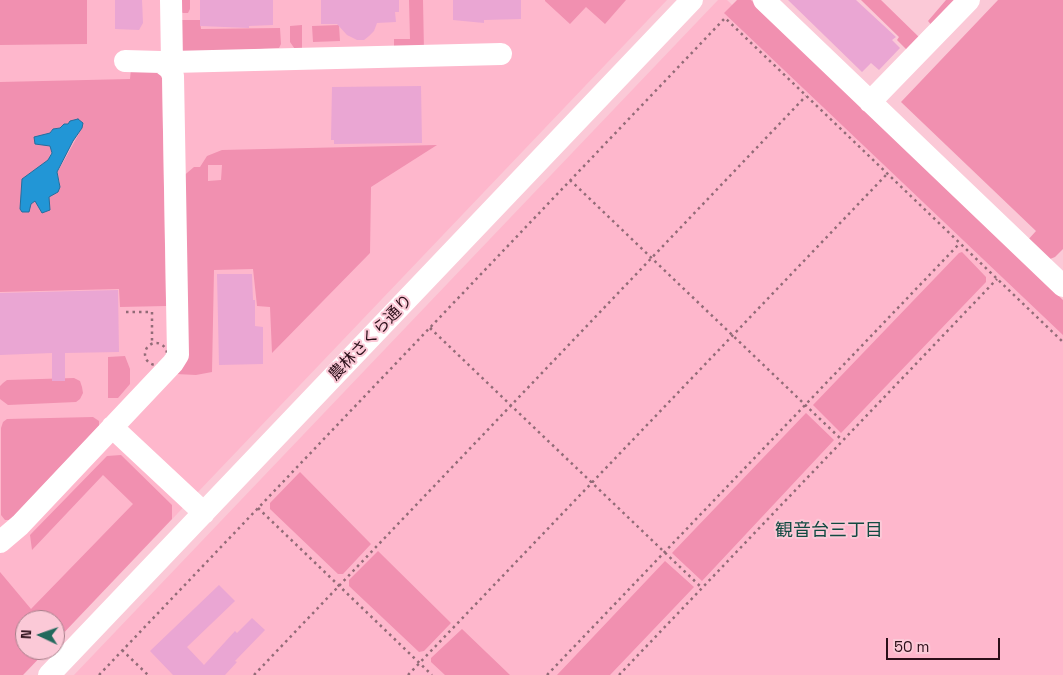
<!DOCTYPE html>
<html>
<head>
<meta charset="utf-8">
<style>
	body { margin:0 }
	#map { position:relative; width:1063px; height:675px; overflow:hidden; background:#fbc9d7; font-family:"Space Grotesk",sans-serif }
	canvas { display:block }
	.north { position:absolute; left:15px; top:610px; width:50px; height:50px; box-sizing:border-box; background:#fbc9d7; border:1px solid #a87f8b; border-radius:50%; rotate:273deg; font-size:14px; font-weight:700; line-height:20px; text-align:center; color:#2b0f19 }
	.north::after { content:''; display:block; margin:auto; width:18px; height:22px; background:#23695d; clip-path:polygon(50% 0,100% 100%,50% 72%,0 100%) }
	.scale { position:absolute; left:886px; top:638px; width:114px; height:22px; box-sizing:border-box; border:2px solid #2b0f19; border-top:0; padding-left:6px; font-size:15px; line-height:18px; white-space:nowrap; color:#2b0f19; -webkit-text-stroke:4px #fbc9d7; paint-order:stroke }
</style>
</head>
<body>
<div id="map">
<canvas width="1063" height="675"></canvas>
<div class="north">N</div>
<div class="scale">50 m</div>
</div>
<script>
const c = document.querySelector('canvas').getContext('2d');
c.lineJoin = 'round';
function fillPath(path, color) {
  c.fillStyle = color;
  c.fill(path, 'evenodd');
}
function toPath(rows) {
  const path = new Path2D();
  for (const r of rows) {
    if (r.length === 3) {
      path.moveTo(r[0] + r[2], r[1]);
      path.arc(r[0], r[1], r[2], 0, 2 * Math.PI);
      continue;
    }
    path.moveTo(r[0], r[1]);
    for (let i = 2; i < r.length; i += 2) path.lineTo(r[i], r[i + 1]);
  }
  return path;
}
function strokePath(path, color, width, dash) {
  c.strokeStyle = color;
  c.lineWidth = width;
  c.lineCap = dash ? 'butt' : 'round';
  c.setLineDash(dash || []);
  c.stroke(path);
}
function drawText(font, color, halo, rows, align = 'center') {
  c.font = font + ' "Space Grotesk","Noto Sans JP",sans-serif';
  c.lineWidth = 4;
  c.setLineDash([]);
  c.textBaseline = 'middle';
  c.strokeStyle = halo;
  c.fillStyle = color;
  for (const [text, x, y, turn = 0] of rows) {
    c.save();
    c.translate(x, y);
    c.rotate((+turn || 0) * Math.PI / 180);
    c.textAlign = isNaN(turn) ? turn : align;
    if (halo) c.strokeText(text, 0, 0);
    c.fillText(text, 0, 0);
    c.restore();
  }
}
const built = toPath([
	[0,0,667,0,55,642,55,620,25,620,25,650,47,650,23,675,0,675],
	[718,0,727,0,1063,325,1063,675,74,675]
]);
const green = toPath([
	[0,0,87,0,87,44,0,45],
	[178,0,190,0,190,9,188,13,183,13,179,11],
	[409,0,423,0,424,51,394,51,394,39,410,39],
	[545,0,626,0,605,24,586,7,570,24,545,1],
	[737,0,751,0,1063,300,1063,335,724,13],
	[861,0,881,0,922,40,909,52,897,40,899,37],
	[946,0,959,0,933,27,928,21],
	[998,0,1063,0,1063,249,1055,257,1050,259,1026,242,1036,231,901,102],
	[182,20,200,20,201,29,280,28,281,44,279,48,185,53,181,49],
	[302,25,302,52,297,52,290,42,290,26],
	[339,25,340,41,313,42,312,26],
	[156,68,162,75,166,306,120,307,119,289,0,292,0,82,130,79,131,69],
	[64,124,82,128,57,173,60,183,58,192,49,197,49,203,38,204,35,201,31,204,22,179,48,160,52,150,50,146,47,145,35,144,50,133,53,129,60,128],
	[437,145,371,187,370,253,272,353,270,307,257,306,253,269,214,270,212,372,196,375,176,374,181,178,194,167,200,167,207,156,222,150],
	[208,165,222,165,221,180,208,181],
	[962,252,986,277,986,282,841,433,813,405,959,253],
	[125,356,130,369,130,384,118,398,108,398,108,357],
	[74,378,80,381,82,387,83,393,80,399,76,402,8,405,0,399,0,386,3,383,7,380],
	[806,413,834,440,702,581,672,553],
	[93,417,99,421,99,426,10,520,5,520,1,515,1,428,3,422,7,419],
	[121,455,172,505,172,519,55,642,55,620,25,620,25,650,47,650,23,675,0,675,0,572,31,609,133,504,103,475,32,550,30,535,107,456],
	[300,472,371,544,343,574,338,574,270,509,270,503],
	[378,551,451,623,424,651,419,652,349,586,349,580],
	[665,561,694,587,610,675,557,675],
	[462,629,510,675,445,675,431,662,431,658]
]);
const water = toPath([
	[78,119,83,123,82,128,73,141,57,172,60,187,58,192,49,197,50,210,42,213,35,201,31,204,29,212,22,212,20,209,22,179,48,160,52,153,50,146,35,144,34,137,50,133,53,129,60,128,64,124,68,124,70,121,78,119]
]);
const building = toPath([
	[115,0,142,0,143,23,139,30,115,29],
	[200,0,273,0,273,25,249,26,249,28,200,26],
	[321,0,399,0,399,12,395,12,396,22,377,23,374,31,369,36,364,40,357,40,347,35,337,24,321,24],
	[453,0,521,0,521,19,484,20,484,23,453,20],
	[788,0,856,0,896,37,892,40,900,48,879,70,871,63,862,72],
	[421,86,422,143,334,144,334,140,331,140,332,87],
	[217,274,252,274,253,300,255,300,255,326,263,327,263,364,219,365],
	[118,290,119,352,65,353,65,381,52,381,52,353,0,355,0,293],
	[219,585,235,601,187,647,204,665,235,631,237,633,252,618,265,630,235,661,237,662,225,675,173,675,150,651]
]);
const path = toPath([
	[570,180,842,440],
	[126,312,152,312,152,344],
	[430,328,702,588],
	[156,354,11],
	[258,508,432,675],
	[122,650,148,675],
	[99,675,725,18,1063,342],
	[254,675,806,96],
	[408,675,887,174],
	[547,675,960,243],
	[619,675,997,279]
]);
const minor = toPath([
	[764,0,1063,286],
	[172,62,501,54],
	[167,66,172,62,171,0],
	[870,102,969,0],
	[112,427,204,513],
	[0,542,20,525,173,363,178,355,173,76,170,69,161,62,125,61],
	[49,675,692,0]
]);
const streetNames = [
	["農林さくら通り",371,338,-46]
];
const neighbourhoodNames = [
	["観音台三丁目",829,531]
];
fillPath(built, '#feb7cc');
fillPath(green, '#f190b0');
fillPath(water, '#2296d6');
strokePath(water, '#256e9d', 1);
fillPath(building, '#eaa6d3');
strokePath(path, '#926b77', 2.5, [2.5, 4]);
strokePath(minor, '#fff', 22);
drawText('16px', '#2b0f19', '#fbc9d7', streetNames);
drawText('18px', '#114a41', '#fbc9d7', neighbourhoodNames);
</script>
</body>
</html>
